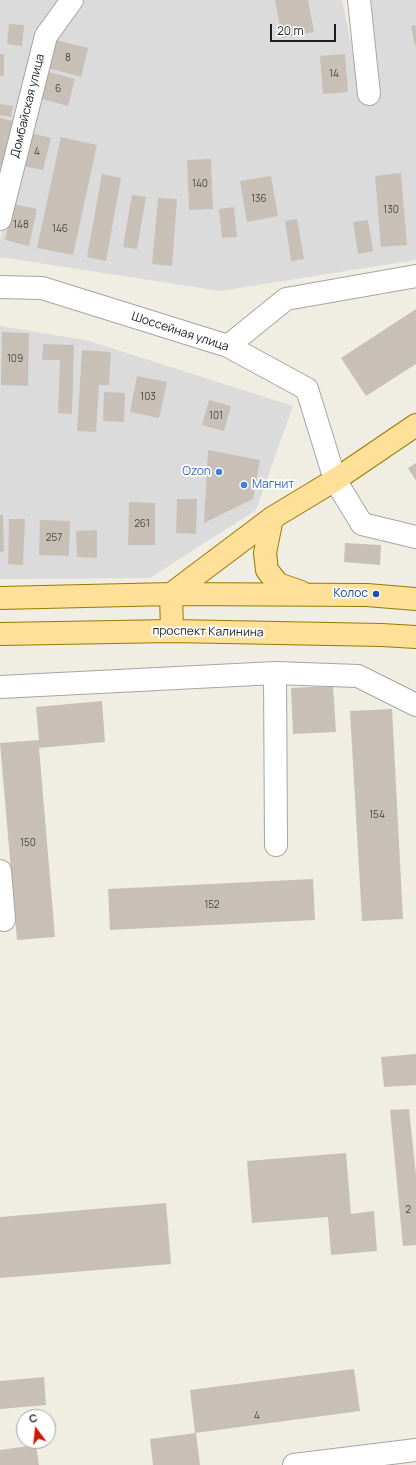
<!DOCTYPE html>
<html>
<head>
<meta charset="utf-8">
<style>
	body { margin:0 }
	#map { position:relative; width:416px; height:1465px; overflow:hidden; background:#f0ede3; font-family:Manrope,sans-serif }
	canvas { display:block }
	.north { position:absolute; left:16px; top:1409px; width:40px; height:40px; box-sizing:border-box; background:#fff; border:1px solid #a5a5a5; border-radius:50%; rotate:345deg; font-size:11px; font-weight:700; line-height:16px; text-align:center; color:#1e1e1e }
	.north::after { content:''; display:block; margin:auto; width:14px; height:18px; background:#cc1a00; clip-path:polygon(50% 0,100% 100%,50% 72%,0 100%) }
	.scale { position:absolute; left:270px; top:24px; width:66px; height:18px; box-sizing:border-box; border:2px solid #1e1e1e; border-top:0; padding-left:5px; font-size:12px; line-height:14px; white-space:nowrap; color:#1e1e1e; -webkit-text-stroke:3px #fff; paint-order:stroke }
</style>
</head>
<body>
<div id="map">
<canvas width="416" height="1465"></canvas>
<div class="north">С</div>
<div class="scale">20 m</div>
</div>
<script>
const c = document.querySelector('canvas').getContext('2d');
c.lineJoin = 'round';
function fill(path, color) { c.fillStyle = color; c.fill(path, 'evenodd'); }
const poly = rows => new Path2D(rows.map(r => 'M' + r).join(''));
function stroke(path, color, width, dash) { c.strokeStyle = color; c.lineWidth = width; c.lineCap = dash ? 'butt' : 'round'; c.setLineDash(dash || []); c.stroke(path); }
function write(font, color, halo, rows, align = 'center') {
  c.font = font + ' Manrope,sans-serif'; c.lineWidth = 3.5; c.setLineDash([]); c.textBaseline = 'middle'; c.strokeStyle = halo; c.fillStyle = color; for (const [text, x, y, turn = 0] of rows) {
    c.save(); c.translate(x, y); c.rotate((+turn || 0) * Math.PI / 180); c.textAlign = isNaN(turn) ? turn : align; if (halo) c.strokeText(text, 0, 0); c.fillText(text, 0, 0); c.restore();
  }
}
fill(poly([
	[0,0,60,0,38,27,0,176],
	[82,0,342,0,364,105,379,102,371,0,416,0,416,260,220,291,0,257,0,240,51,38],
	[0,326,86,340,293,406,256,510,150,578,0,579]
]), '#dcdbdb');
fill(poly([
	[275,0,308,0,314,32,282,38],
	[9,24,24,25,22,46,7,44],
	[416,25,416,45,415,45,411,26],
	[56,40,88,48,81,77,48,68],
	[0,54,4,54,4,76,0,76],
	[345,54,348,92,323,94,320,56],
	[49,72,75,79,68,106,42,99],
	[0,104,13,106,11,117,0,115],
	[0,118,13,121,2,166,0,166],
	[31,133,51,138,43,170,23,166],
	[61,137,97,145,73,255,37,248],
	[211,159,213,209,189,210,187,160],
	[401,173,407,245,381,247,375,176],
	[102,174,121,178,106,261,87,257],
	[271,176,278,216,247,222,240,181],
	[132,195,146,197,137,249,123,247],
	[158,198,177,199,172,266,152,264],
	[13,204,37,209,29,246,5,240],
	[234,207,237,237,222,238,219,209],
	[297,219,304,259,291,261,285,221],
	[368,220,373,251,358,254,353,222],
	[416,309,416,364,366,396,341,358],
	[2,332,29,333,28,386,1,385],
	[43,344,74,345,72,414,58,413,60,360,42,360],
	[82,350,111,352,109,385,99,385,96,432,77,431],
	[137,376,167,382,159,418,130,412],
	[104,392,125,393,124,422,103,421],
	[209,400,231,406,224,431,202,425],
	[208,450,260,460,253,499,204,523],
	[416,463,416,481,408,468],
	[177,499,197,499,196,534,176,533],
	[129,502,155,503,155,545,128,545],
	[0,515,3,515,4,551,0,552],
	[9,519,25,519,23,565,8,564],
	[40,520,70,521,69,556,39,555],
	[97,530,97,558,77,557,76,531],
	[345,543,381,545,380,565,344,562],
	[333,686,336,732,293,734,291,688],
	[102,701,105,742,39,748,55,937,17,940,0,743,39,740,36,707],
	[392,709,403,919,362,921,350,711],
	[313,879,315,920,110,930,108,889],
	[416,1054,416,1085,384,1087,381,1057],
	[409,1109,416,1175,416,1245,403,1246,390,1110],
	[346,1153,351,1214,374,1211,377,1251,331,1255,328,1217,252,1223,247,1161],
	[166,1203,171,1264,0,1278,0,1217],
	[354,1369,360,1411,195,1433,190,1390],
	[44,1377,46,1405,0,1409,0,1381],
	[196,1433,200,1465,153,1465,150,1439],
	[36,1445,39,1465,0,1465,0,1450]
]), '#c8c0b6');
const minor = poly([
	[359,0,369,94],
	[0,219,46,36,72,0],
	[0,287,42,288,228,346,307,389,335,480,362,524,416,537],
	[228,346,286,299,416,276],
	[275,673,276,845],
	[0,687,275,673,358,676,416,705],
	[0,871,4,920],
	[294,1465,416,1450]
]);
const major = poly([
	[272,518,265,553,267,570,278,584,301,592],
	[0,598,171,594,367,595,416,599],
	[172,631,171,594,272,518,335,480,416,425],
	[0,634,172,631,382,635,416,637]
]);
stroke(minor, '#a5a5a5', 24);
stroke(major, '#987900', 24);
stroke(minor, '#fff', 22);
stroke(major, '#ffe099', 22);
for (const [x, y, r, color] of [
	[219,472,4,"#3f7fe0"],
	[244,485,4,"#3f7fe0"],
	[376,594,4,"#1a4fb4"]
]) { const dot = new Path2D(); dot.arc(x, y, r, 0, 2 * Math.PI); c.fillStyle = color; c.fill(dot); stroke(dot, '#fff', 1.5); }
write('10px', '#484644', null, [
	["8",68,58],
	["14",334,74],
	["6",58,89],
	["4",37,152],
	["140",200,184],
	["136",259,199],
	["130",391,210],
	["148",21,225],
	["146",60,229],
	["109",15,359],
	["103",148,397],
	["101",216,416],
	["261",142,524],
	["257",54,538],
	["154",377,815],
	["150",28,843],
	["152",212,905],
	["2",408,1210],
	["4",257,1416]
]);
write('12px', '#1e1e1e', '#fff', [
	["Домбайская улица",28,106,-76],
	["Шоссейная улица",180,332,18],
	["проспект Калинина",208,632,1]
]);
write('12px', '#366cbe', '#fff', [
	["Ozon",211,472],
	["Магнит",252,485,"left"]
], 'right');
write('12px', '#164399', '#fff', [
	["Колос",368,594]
], 'right');
</script>
</body>
</html>
